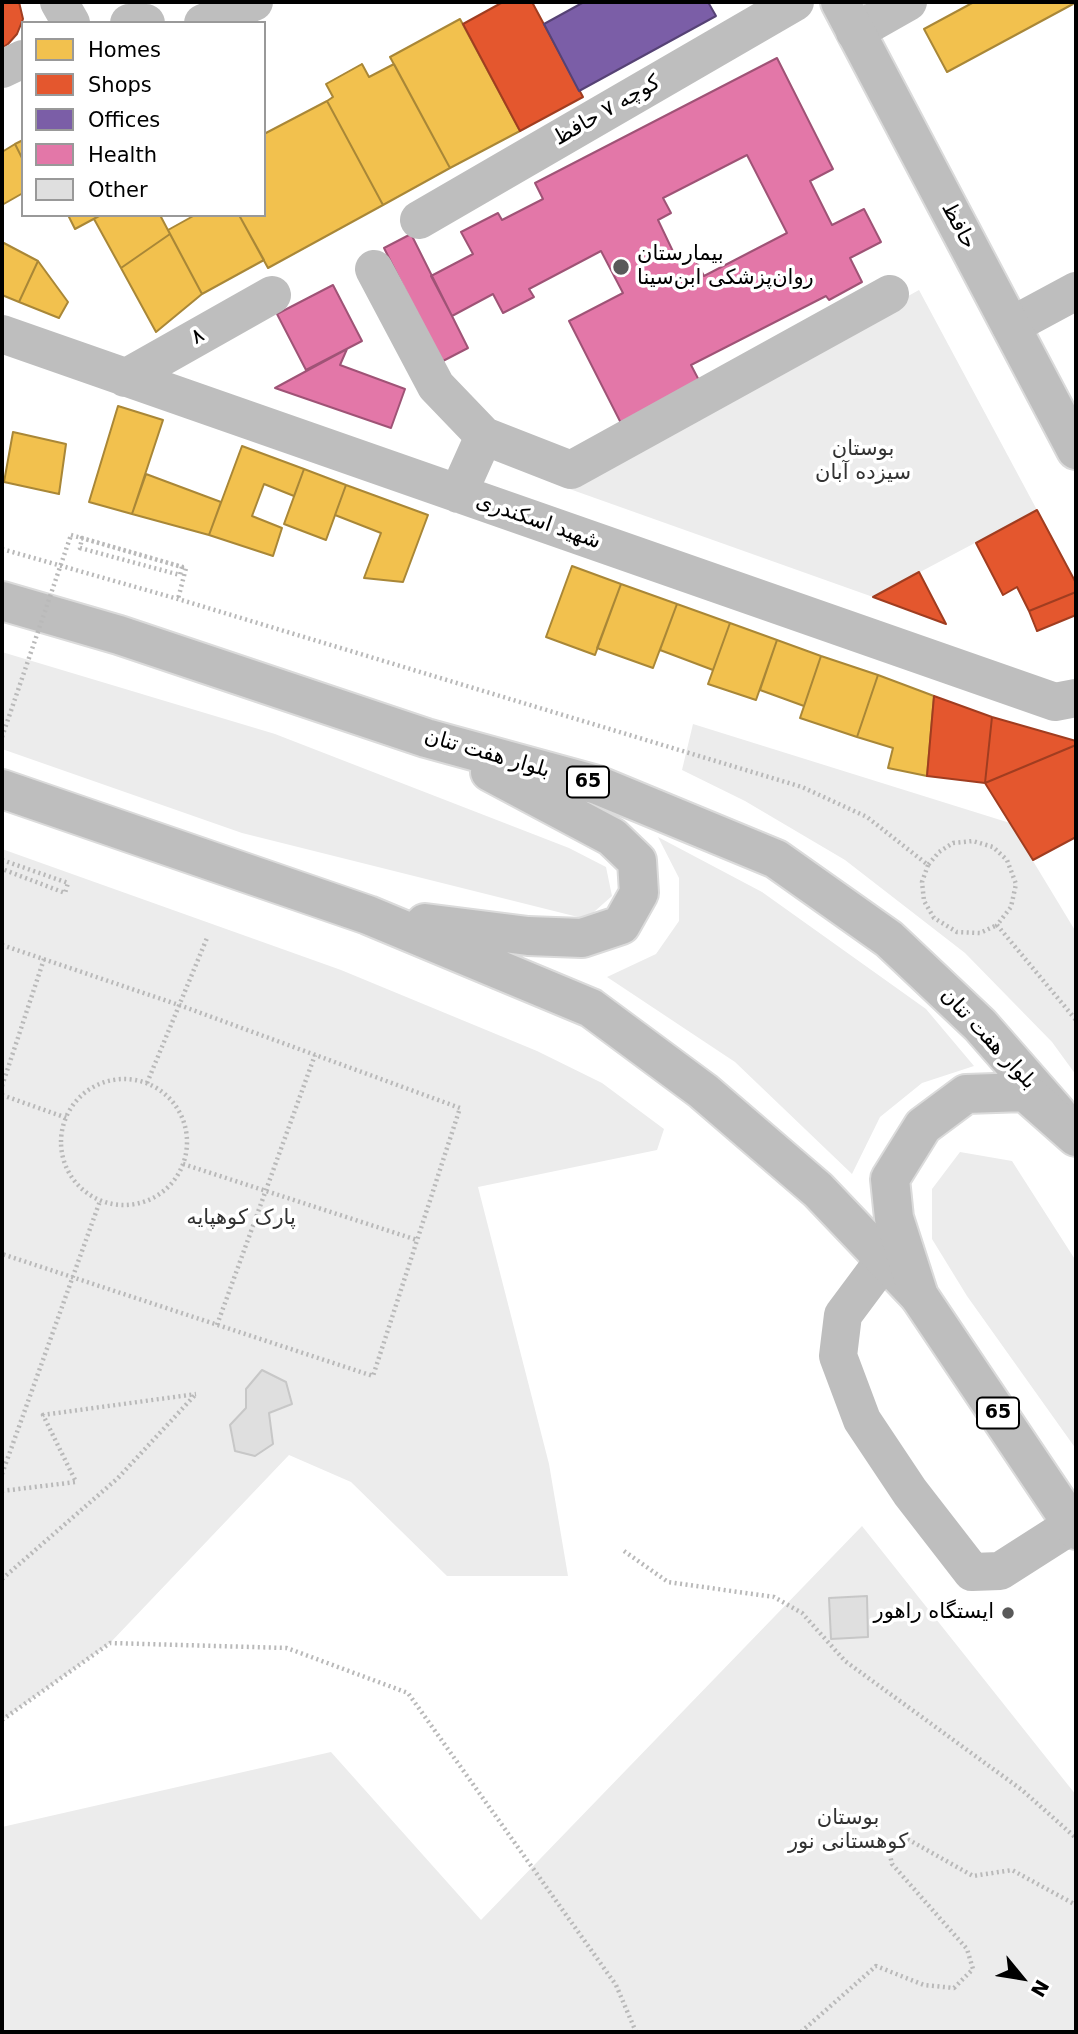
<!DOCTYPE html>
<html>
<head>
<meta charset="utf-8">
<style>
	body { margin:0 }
	#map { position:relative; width:1078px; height:2034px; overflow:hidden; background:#fff; font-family:"DejaVu Sans",sans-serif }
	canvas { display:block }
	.frame { position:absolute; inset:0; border:4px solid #000; pointer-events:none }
	.legend { position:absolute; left:21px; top:21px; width:245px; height:196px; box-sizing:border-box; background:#fff; border:2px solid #999; margin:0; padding:9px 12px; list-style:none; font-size:21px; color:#000 }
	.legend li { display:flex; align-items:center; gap:14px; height:35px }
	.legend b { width:35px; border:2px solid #999 }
	.north { position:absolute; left:987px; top:1943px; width:70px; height:70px; -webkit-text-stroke:5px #fff; paint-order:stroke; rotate:120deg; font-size:19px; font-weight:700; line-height:28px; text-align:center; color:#000 }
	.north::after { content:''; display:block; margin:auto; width:24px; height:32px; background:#000; clip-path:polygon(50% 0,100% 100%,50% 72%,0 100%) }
</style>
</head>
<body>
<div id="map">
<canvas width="1078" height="2034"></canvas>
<div class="frame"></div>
<ul class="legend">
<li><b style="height:19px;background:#f2c14e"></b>Homes</li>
<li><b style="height:19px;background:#e4572e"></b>Shops</li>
<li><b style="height:19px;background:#7b5ea7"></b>Offices</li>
<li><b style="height:19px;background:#e377a8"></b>Health</li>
<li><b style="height:19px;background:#dfdfdf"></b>Other</li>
</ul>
<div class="north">N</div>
</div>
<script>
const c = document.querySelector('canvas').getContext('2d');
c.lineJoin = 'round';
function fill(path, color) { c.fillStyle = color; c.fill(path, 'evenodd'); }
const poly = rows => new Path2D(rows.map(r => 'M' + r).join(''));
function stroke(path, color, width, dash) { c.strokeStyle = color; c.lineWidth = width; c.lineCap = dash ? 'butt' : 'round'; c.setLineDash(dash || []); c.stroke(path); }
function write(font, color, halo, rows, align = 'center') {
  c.font = font + ' "DejaVu Sans",Cairo,sans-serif'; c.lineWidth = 7; c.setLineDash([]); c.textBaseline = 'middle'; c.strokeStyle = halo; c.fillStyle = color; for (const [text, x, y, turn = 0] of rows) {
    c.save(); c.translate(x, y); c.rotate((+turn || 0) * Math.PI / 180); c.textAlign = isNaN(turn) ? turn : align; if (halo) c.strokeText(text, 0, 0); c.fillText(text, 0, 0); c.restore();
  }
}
fill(poly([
	[919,290,1037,510,873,597,564,487],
	[2,652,275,734,569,848,606,867,612,896,586,919,242,833,2,749],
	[693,724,1010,823,1076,932,1076,1075,1052,1042,965,953,845,860,745,801,682,770],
	[658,837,762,892,926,1009,974,1066,922,1083,880,1117,852,1174,735,1062,607,977,656,954,679,921,679,878],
	[2,849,341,970,537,1051,602,1083,664,1129,657,1150,478,1187,549,1464,568,1576,447,1576,351,1482,289,1455,110,1643,2,1720],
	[960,1152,1012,1161,1076,1261,1076,1449,967,1296,932,1239,932,1189],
	[862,1526,1076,1795,1076,2032,2,2032,2,1827,331,1752,481,1920]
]), '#ececec');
const homes = poly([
	[974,2,1072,2,1073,4,947,72,924,29,974,2],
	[460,19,520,131,450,168,390,57,460,19],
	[362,64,369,77,394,64,450,168,383,205,327,101,333,97,326,84,362,64],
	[327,101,383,205,268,268,239,215,264,215,264,134,327,101],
	[23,140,23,160,15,144,23,140],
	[15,144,23,160,23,193,2,205,2,152,15,144],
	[68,215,101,215,75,229,68,215],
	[101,215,160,215,170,234,121,268,94,219,101,215],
	[195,215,239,215,264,260,202,294,168,230,195,215],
	[170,234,202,294,156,332,121,268,170,234],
	[2,242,38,261,19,302,2,295,2,242],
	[38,261,68,302,59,318,19,302,38,261],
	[118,406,163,420,132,514,89,502,118,406],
	[13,432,66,444,59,494,4,482,13,432],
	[242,446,304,469,294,496,264,484,252,516,282,528,273,556,209,535,242,446],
	[304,469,346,485,326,540,284,524,304,469],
	[146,474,221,502,209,535,132,514,146,474],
	[346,485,428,515,403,582,364,578,381,533,335,515,346,485],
	[572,566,621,584,595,655,546,637,572,566],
	[621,584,677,604,653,668,597,648,621,584],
	[677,604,730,623,713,670,660,650,677,604],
	[730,623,777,640,756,700,708,684,730,623],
	[777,640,821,656,804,706,760,690,777,640],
	[821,656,878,675,857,737,800,718,821,656],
	[878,675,934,696,927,776,888,768,893,748,857,737,878,675]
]);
fill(homes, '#f2c14e');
stroke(homes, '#a98737', 2);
const shops = poly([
	[2,2,19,2,23,19,17,34,8,44,2,48,2,2],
	[503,2,532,2,583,97,520,131,463,24,503,2],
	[1037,510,1076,583,1076,592,1029,611,1017,587,1003,595,976,543,1037,510],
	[919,572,946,624,873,597,919,572],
	[1076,592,1076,615,1037,631,1029,611,1076,592],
	[934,696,992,717,985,783,927,776,934,696],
	[992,717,1076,741,1076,745,985,783,992,717],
	[1076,745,1076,837,1033,860,985,783,1076,745]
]);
fill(shops, '#e4572e');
stroke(shops, '#a03d20', 2);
const offices = poly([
	[584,2,708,2,716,16,579,91,544,24,584,2]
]);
fill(offices, '#7b5ea7');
stroke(offices, '#564275', 2);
const health = poly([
	[777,58,833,169,810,181,832,225,864,209,881,242,850,258,862,282,829,300,826,296,691,365,704,390,625,431,569,321,623,293,601,251,529,289,534,297,503,313,493,294,452,316,431,276,473,254,461,232,498,213,502,220,543,199,535,183,777,58],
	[747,155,787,233,704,276,694,257,679,264,658,220,671,213,663,198,747,155],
	[411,234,468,348,441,362,384,248,411,234],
	[333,285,362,341,306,370,277,314,333,285],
	[347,349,340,365,405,389,391,428,275,388,347,349]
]);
fill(health, '#e377a8');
stroke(health, '#9f5376', 2);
const building = poly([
	[262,1370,286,1382,292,1404,269,1413,273,1444,255,1456,235,1451,230,1425,246,1408,246,1389,262,1370],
	[867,1596,868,1637,831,1639,829,1598,867,1596]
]);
fill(building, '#dfdfdf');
stroke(building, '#c7c7c7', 2);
const major = poly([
	[840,2,1076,450],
	[2,601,119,635,426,738,597,785,776,859,889,939,980,1025,1057,1113],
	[2,789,368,915,591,1008,703,1091,818,1190,919,1296],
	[425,923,528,936,582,938,621,925,639,893,637,861,612,837,490,772]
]);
const highway = poly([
	[1076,1137,1025,1092,966,1094,923,1126,890,1179,894,1218,919,1296,1076,1530]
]);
stroke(major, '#dbdbdb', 42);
stroke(highway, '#dbdbdb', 42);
stroke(poly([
	[71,535,182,567,180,575,80,548,82,538,186,568,178,599],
	[2,549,178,599,802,787,867,817,928,865,939,852,953,843,973,841,993,847,1007,860,1016,884,1011,907,997,925,1076,1020],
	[2,860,68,883,65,893,2,869],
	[928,865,922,882,924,901,934,918,957,932,980,933,997,925],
	[2,945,179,1005,460,1108,373,1376,2,1254],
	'61 1142a63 63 0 1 1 126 0a63 63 0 1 1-126 0Z',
	[147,1083,207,938],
	[2,1086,44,959],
	[2,1095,67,1118],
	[183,1164,417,1240],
	[217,1325,315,1055],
	[2,1474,100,1201],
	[2,1491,76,1482,43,1415,196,1394],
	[624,1551,668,1582,774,1597,802,1613,845,1661,1022,1790,1076,1838],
	[2,1579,118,1478,195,1395],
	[2,1720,110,1643,287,1648,408,1693,616,1985,636,2032],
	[801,2032,876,1966,924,1985,954,1988,973,1969,967,1949,892,1864,888,1846,902,1836,973,1876,1012,1870,1076,1905]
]), '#b9b9b9', 4.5, [2, 3.5]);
stroke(poly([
	[59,2,71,23],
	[129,23,146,23],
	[203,23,254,2],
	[855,32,908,2],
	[2,69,23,59],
	[419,220,795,2],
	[374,269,436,386,484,436,571,470,890,294],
	[1011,326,1076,291],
	[2,334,1055,702,1076,698],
	[125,378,272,295],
	[458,494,484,436],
	[884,1260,843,1315,838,1356,862,1420,910,1492,972,1572,1000,1571,1072,1525]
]), '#bebebe', 38);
stroke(major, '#bebebe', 38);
stroke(highway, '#bebebe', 38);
stroke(poly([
	[2,737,71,535]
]), '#b9b9b9', 4.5, [2, 3.5]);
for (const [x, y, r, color] of [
	[621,267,9,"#595959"],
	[1008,1613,7,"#595959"]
]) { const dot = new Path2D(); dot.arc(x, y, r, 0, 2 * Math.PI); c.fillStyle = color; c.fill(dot); stroke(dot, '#fff', 2.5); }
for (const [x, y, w] of [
	[588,782,42],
	[998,1413,42]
]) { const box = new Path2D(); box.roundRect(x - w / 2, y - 15.5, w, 31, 5); c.fillStyle = '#fff'; c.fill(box); stroke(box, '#000', 2); }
write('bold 19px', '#000', null, [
	["65",588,782],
	["65",998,1413]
]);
write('21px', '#000', '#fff', [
	["کوچه ۷ حافظ",607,111,-30],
	["حافظ",958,226,62],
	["۸",198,337,-29],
	["شهید اسکندری",538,522,19],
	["بلوار هفت تنان",487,754,16],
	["بلوار هفت تنان",988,1039,47]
]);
write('21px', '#000', '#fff', [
	["بیمارستان",637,255],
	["روان‌پزشکی ابن‌سینا",637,279],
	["ایستگاه راهور",994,1613,"right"]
], 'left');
write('21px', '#333', '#fff', [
	["بوستان",863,450],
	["سیزده آبان",863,474],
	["پارک کوهپایه",241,1219],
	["بوستان",848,1819],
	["کوهستانی نور",848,1843]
]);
</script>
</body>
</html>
